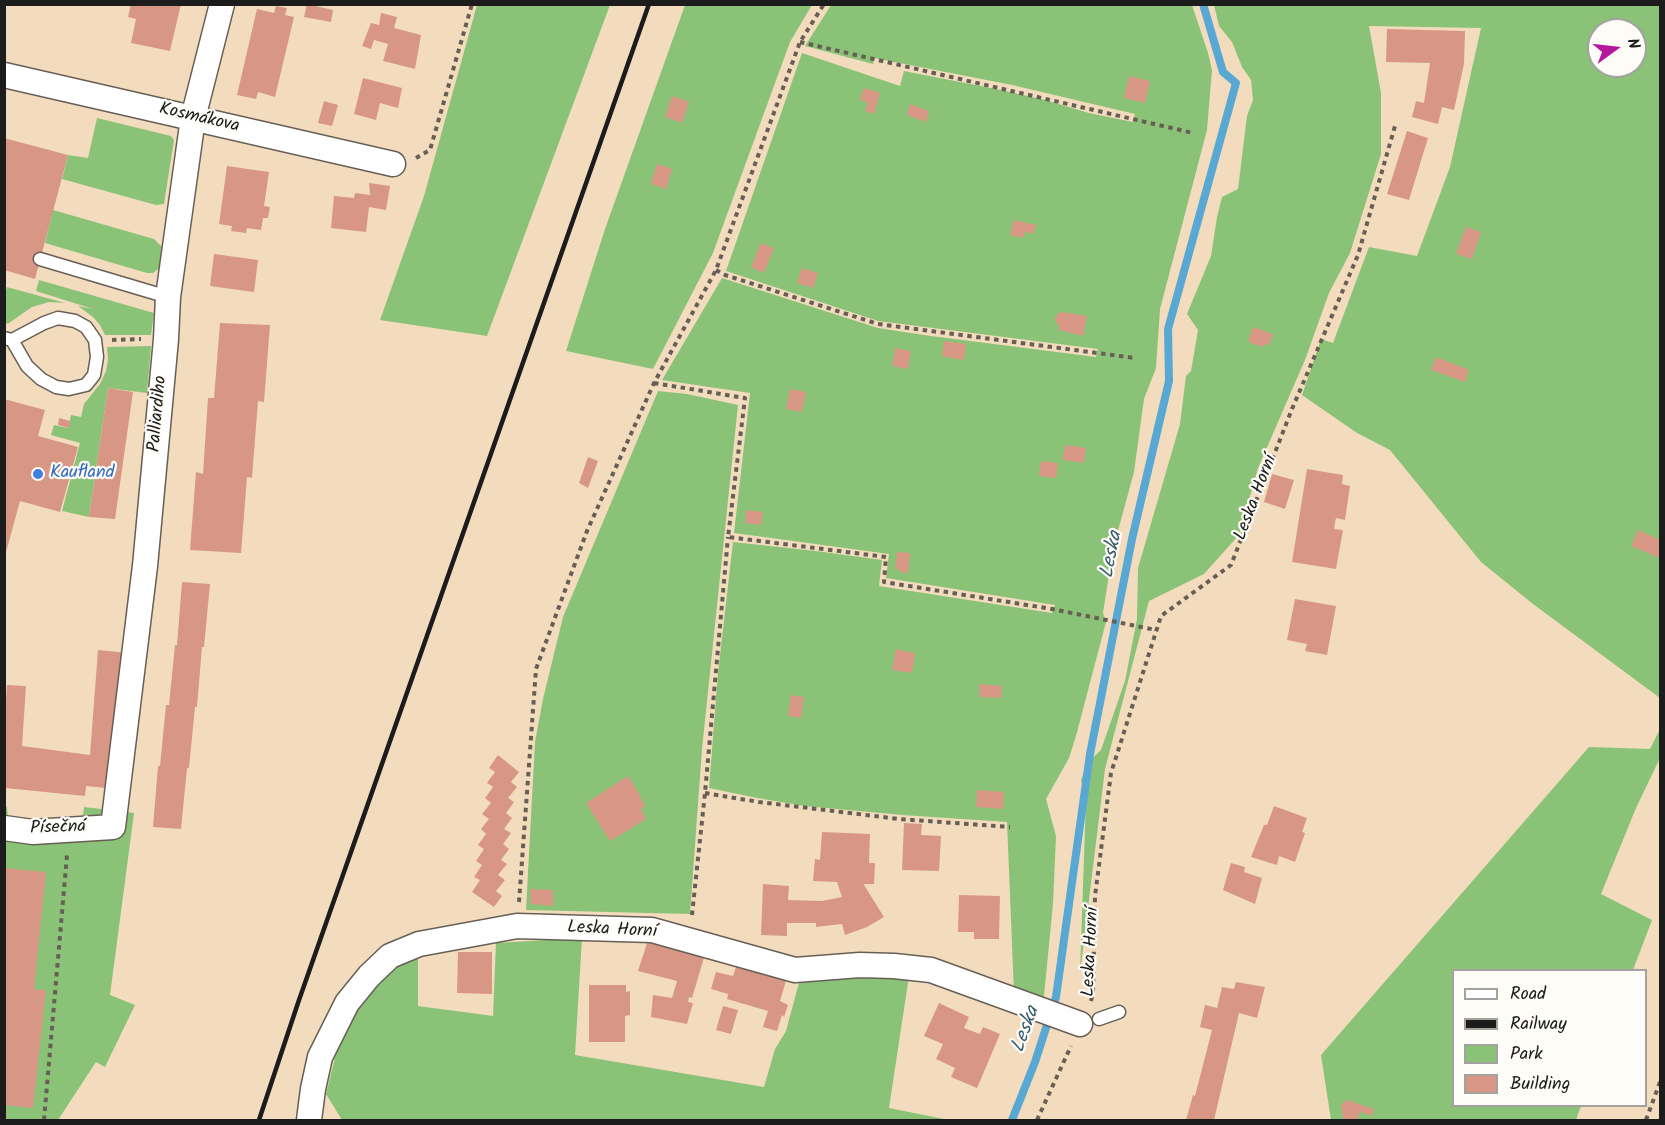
<!DOCTYPE html>
<html>
<head>
<meta charset="utf-8">
<style>
	body { margin:0 }
	#map { position:relative; width:1665px; height:1125px; overflow:hidden; background:#f3dcbe; font-family:Kalam,sans-serif }
	canvas { display:block }
	.frame { position:absolute; inset:0; border:6px solid #1c1c1c; pointer-events:none }
	.legend { position:absolute; left:1452px; top:969px; width:195px; height:138px; box-sizing:border-box; background:#fdfcf7; border:2px solid #a3a29f; margin:0; padding:8px 10px; list-style:none; font-size:18px; color:#1c1c1c }
	.legend li { display:flex; align-items:center; gap:12px; height:30px }
	.legend b { width:30px; border:2px solid #a3a29f }
	.north { position:absolute; left:1587px; top:18px; width:60px; height:60px; box-sizing:border-box; background:#fdfcf7; border:2px solid #a3a29f; border-radius:50%; rotate:75deg; font-size:16px; font-weight:700; line-height:24px; text-align:center; color:#1c1c1c }
	.north::after { content:''; display:block; margin:auto; width:21px; height:27px; background:#b5179e; clip-path:polygon(50% 0,100% 100%,50% 72%,0 100%) }
</style>
</head>
<body>
<div id="map">
<canvas width="1665" height="1125"></canvas>
<div class="frame"></div>
<ul class="legend">
<li><b style="height:8px;background:#fff"></b>Road</li>
<li><b style="height:8px;background:#1c1c1c"></b>Railway</li>
<li><b style="height:16px;background:#8ac377"></b>Park</li>
<li><b style="height:16px;background:#d89784"></b>Building</li>
</ul>
<div class="north">N</div>
</div>
<script>
const c = document.querySelector('canvas').getContext('2d');
c.lineJoin = 'round';
function fill(path, color) { c.fillStyle = color; c.fill(path, 'evenodd'); }
const poly = rows => new Path2D(rows.map(r => 'M' + r).join(''));
function stroke(path, color, width, dash) { c.strokeStyle = color; c.lineWidth = width; c.lineCap = dash ? 'butt' : 'round'; c.setLineDash(dash || []); c.stroke(path); }
function write(font, color, halo, rows, align = 'center') {
  c.font = font + ' Kalam,sans-serif'; c.lineWidth = 4.5; c.setLineDash([]); c.textBaseline = 'middle'; c.strokeStyle = halo; c.fillStyle = color; for (const [text, x, y, turn = 0] of rows) {
    c.save(); c.translate(x, y); c.rotate((+turn || 0) * Math.PI / 180); c.textAlign = isNaN(turn) ? turn : align; if (halo) c.strokeText(text, 0, 0); c.fillText(text, 0, 0); c.restore();
  }
}
fill(poly([
	[477,5,610,5,487,336,380,320,424,196],
	[685,5,812,5,790,42,713,253,653,369,566,351,605,229],
	[831,5,1192,5,1208,53,1212,70,1207,130,1160,309,1156,368,1144,399,1134,472,1113,549,1103,613,1106,622,1076,736,1069,758,1046,799,1056,836,1053,904,1043,1006,1014,993,1007,822,902,815,805,806,757,798,709,788,718,673,733,542,816,551,882,560,879,586,1052,613,1055,605,886,578,889,554,734,533,750,393,662,380,722,278,878,328,931,336,1096,357,1098,349,878,321,726,271,802,53,900,86,904,71,1001,90,1045,100,1089,113,1133,122,1135,114,1012,85,874,58,873,64,805,46],
	[1214,5,1660,5,1660,698,1533,604,1481,562,1390,450,1357,433,1302,395,1321,339,1333,343,1369,247,1417,256,1450,167,1481,28,1369,26,1381,93,1381,154,1350,253,1329,293,1305,360,1258,468,1239,535,1204,574,1149,601,1105,769,1080,973,1086,800,1081,780,1088,762,1101,750,1125,681,1137,619,1138,568,1180,424,1186,376,1191,371,1198,330,1187,314,1211,256,1217,217,1222,197,1238,189,1247,116,1253,100,1251,80,1242,67,1232,42,1219,26],
	[1599,30,1635,30,1635,66,1599,66],
	[97,118,171,136,174,140,164,204,156,205,62,179,68,155,88,158],
	[53,210,154,239,162,247,163,253,161,267,153,273,147,273,45,243],
	[39,280,154,313,151,335,105,335,100,325,93,317,78,306,93,309,36,291],
	[7,287,65,303,49,302,32,307,9,323,5,324,5,295],
	[151,346,147,393,108,388,89,517,62,511,80,443,51,435,54,425,68,428,71,415,81,417,84,404,100,384,106,371,108,360,107,347],
	[658,391,687,394,738,405,702,749,690,914,526,910,535,742,543,699,563,617],
	[1660,729,1660,758,1636,808,1601,894,1652,920,1633,970,1454,970,1454,1106,1581,1106,1576,1120,1331,1120,1321,1055,1589,747,1650,749],
	[5,806,7,807,8,817,82,825,84,807,134,813,110,995,135,1005,105,1067,96,1062,58,1120,5,1120],
	[582,938,575,1055,764,1087,775,1049,786,1031,801,975,909,976,889,1108,949,1120,342,1120,326,1094,349,1001,418,947,418,1006,493,1016,496,943]
]), '#8ac377');
stroke(poly([
	[1012,1120,1035,1062,1056,997,1090,754,1132,539,1169,381,1168,329,1236,83,1223,72,1203,4]
]), '#59a8d3', 8);
fill(poly([
	[131,4,181,4,170,51,131,43,136,19,128,17],
	[307,4,333,10,331,22,304,17],
	[276,6,287,8,285,15,294,17,275,97,258,92,256,99,237,95,257,9,274,13],
	[381,13,397,17,394,28,421,35,415,69,383,61,388,44,374,40,371,49,362,46,371,23,379,25],
	[1387,29,1465,31,1464,64,1454,110,1442,107,1438,124,1412,117,1416,101,1424,103,1430,63,1386,62],
	[1129,76,1150,81,1145,103,1124,98],
	[363,78,402,88,398,108,380,103,376,120,354,114],
	[864,88,880,93,874,114,865,111,868,103,860,100],
	[672,96,689,102,682,123,665,117],
	[324,101,338,105,332,126,318,123],
	[910,104,929,111,926,122,907,115],
	[1407,131,1428,138,1409,200,1387,194],
	[4,138,68,155,35,279,4,270],
	[657,164,672,169,666,189,651,184],
	[227,166,269,172,264,206,270,207,268,218,263,218,261,230,247,228,246,233,231,231,232,226,219,224],
	[369,183,390,186,386,210,369,207,366,232,331,228,334,196,354,198,355,193,370,195],
	[1014,220,1036,225,1033,234,1025,232,1023,238,1010,235],
	[1466,227,1481,232,1472,259,1456,254],
	[761,243,774,248,764,273,751,267],
	[214,254,258,260,254,292,210,286],
	[802,268,818,273,813,288,797,283],
	[1062,312,1087,316,1083,336,1059,330,1059,325,1056,323,1055,318,1059,313],
	[220,323,270,325,264,402,258,401,252,478,247,477,241,553,190,550,196,472,203,474,208,398,214,398],
	[1253,327,1273,334,1269,345,1264,344,1263,347,1248,342],
	[944,341,966,344,964,360,942,356],
	[895,348,911,351,908,369,892,366],
	[1436,357,1469,370,1465,382,1431,370],
	[108,388,133,392,115,519,89,517],
	[790,389,806,392,802,412,786,409],
	[4,399,45,410,38,436,78,447,60,512,20,501,5,556],
	[59,418,70,421,69,428,58,425],
	[1065,445,1086,448,1084,463,1063,460],
	[588,457,598,461,588,488,579,483],
	[1041,461,1058,463,1056,478,1039,476],
	[1307,469,1343,475,1342,484,1350,486,1345,520,1336,518,1335,523,1334,529,1343,530,1336,569,1292,562],
	[1272,474,1294,480,1285,509,1264,502],
	[746,510,763,512,761,525,745,523],
	[1638,530,1660,540,1660,558,1631,546],
	[897,552,910,553,908,573,899,572,900,569,895,569],
	[182,582,210,584,204,647,202,647,197,707,195,707,189,768,187,768,181,829,153,827,158,766,160,766,166,705,169,705,175,645,177,645],
	[1295,599,1336,606,1327,655,1305,651,1307,644,1287,640],
	[896,649,915,653,912,673,892,670],
	[98,650,128,653,116,789,86,786,85,796,5,788,5,714,7,685,26,686,22,746,90,755],
	[979,684,1002,686,1001,698,980,697],
	[791,695,804,697,801,718,788,716],
	[498,755,519,772,511,782,517,787,508,798,514,802,506,813,512,818,504,829,511,833,503,844,509,849,501,860,507,864,498,875,505,880,496,891,502,896,494,907,472,892,480,880,474,877,482,865,476,861,484,849,478,845,486,834,481,829,489,819,482,814,491,803,485,798,493,787,487,783,495,772,489,768],
	[628,776,640,795,639,796,645,806,641,809,646,819,610,841,586,803],
	[977,790,1004,792,1003,809,976,807],
	[1274,806,1307,818,1302,832,1305,833,1295,862,1279,856,1277,865,1251,857,1264,825,1267,825],
	[904,823,922,824,921,835,941,836,939,871,902,870],
	[822,832,870,834,869,863,875,863,874,884,864,884,864,885,884,917,867,927,845,935,842,924,816,927,816,923,787,923,787,936,761,935,763,884,789,886,788,900,822,901,842,897,837,882,813,881,815,859,820,860],
	[1231,863,1245,867,1244,872,1262,878,1255,904,1223,890],
	[4,868,46,872,34,989,46,990,33,1108,4,1105],
	[530,889,553,890,553,906,531,904],
	[959,895,1000,896,999,939,974,939,974,932,958,932],
	[649,937,706,951,692,998,689,997,688,1002,693,1003,687,1024,651,1017,653,995,672,998,677,981,638,971],
	[458,952,492,952,492,994,457,993],
	[738,961,788,974,780,1001,788,1005,784,1017,782,1015,777,1031,763,1027,768,1011,727,999,728,994,711,989,716,972,733,976],
	[1236,982,1265,987,1257,1018,1239,1013,1214,1120,1186,1120,1193,1095,1195,1096,1212,1030,1200,1027,1205,1005,1217,1008,1222,987,1234,989],
	[589,985,626,985,626,992,630,991,630,1015,625,1016,625,1042,589,1042],
	[939,1003,969,1017,964,1028,980,1034,983,1027,1000,1034,977,1088,951,1077,955,1068,936,1059,943,1044,924,1036],
	[723,1006,738,1010,731,1034,716,1030],
	[1347,1100,1374,1109,1372,1116,1360,1112,1357,1120,1349,1120,1343,1118,1341,1105]
]), '#d89784');
const service = poly([
	[40,259,168,297],
	[4,338,12,340,44,323,58,318,75,321,86,327,95,340,97,357,94,375,86,385,69,389,56,387,41,379,27,366,12,340],
	[1099,1019,1119,1012]
]);
const minor = poly([
	[4,75,393,164],
	[4,828,33,832,113,827,145,566,166,339,168,297,193,118,222,4],
	[309,1120,313,1089,320,1057,347,1003,369,976,390,956,419,944,517,926,652,930,795,970,860,965,894,966,931,970,1080,1024]
]);
stroke(service, '#675f55', 15);
stroke(minor, '#675f55', 27);
stroke(poly([
	[800,42,1193,133],
	[416,158,430,150,472,4],
	[716,270,725,275,878,324,1135,358],
	[112,340,141,339],
	[654,383,745,398,728,537,886,557,884,582,1052,609,1156,630],
	[705,793,759,802,899,819,1010,827],
	[519,902,536,669,587,531,654,383,716,270,800,42,824,4],
	[692,915,705,793,728,537],
	[1091,1001,1093,992,1095,896,1111,773,1161,616,1231,565,1292,409,1358,255,1395,126],
	[44,1120,67,855],
	[1037,1120,1071,1046],
	[1646,1120,1660,1082]
]), '#675f55', 4, [4.5, 4.5]);
stroke(service, '#fff', 12);
stroke(minor, '#fff', 24);
stroke(poly([
	[259,1120,299,1000,649,4]
]), '#1c1c1c', 4.5);
for (const [x, y, r, color] of [
	[38,474,6,"#3f7fe0"]
]) { const dot = new Path2D(); dot.arc(x, y, r, 0, 2 * Math.PI); c.fillStyle = color; c.fill(dot); stroke(dot, '#fdfcf7', 2); }
write('18px', '#1c1c1c', '#fdfcf7', [
	["Kosmákova",199,119,13],
	["Palliardiho",159,414,-85],
	["Leska Horní",1257,498,-69],
	["Písečná",58,829,-2],
	["Leska Horní",612,931,3],
	["Leska Horní",1092,952,-87]
]);
write('18px', '#366cbe', '#fdfcf7', [
	["Kaufland",50,474]
], 'left');
write('italic 20px', '#375b6e', '#fdfcf7', [
	["Leska",1113,555,-79],
	["Leska",1027,1030,-70]
]);
</script>
</body>
</html>
